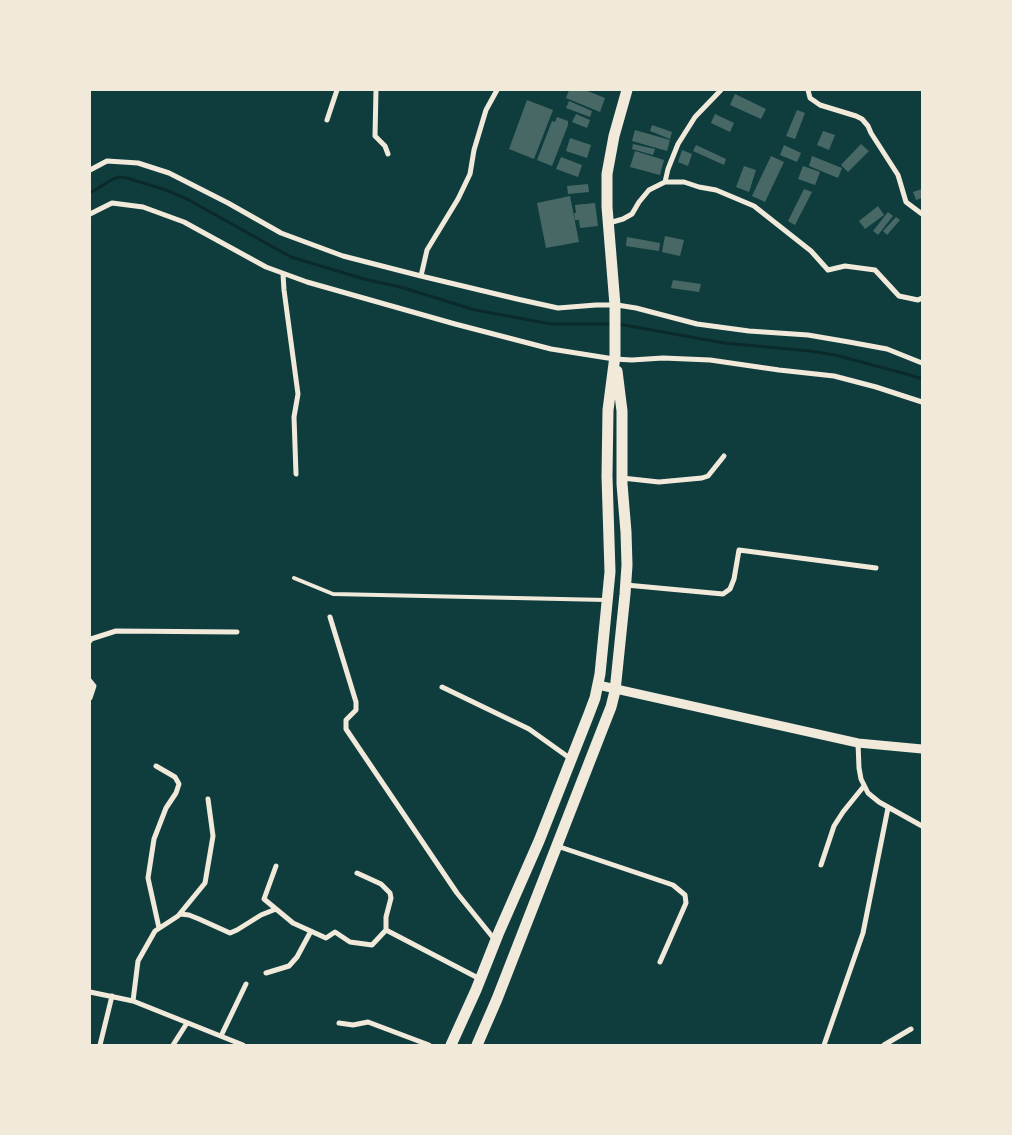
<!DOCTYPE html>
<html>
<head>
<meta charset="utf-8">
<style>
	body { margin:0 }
	#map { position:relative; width:1012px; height:1135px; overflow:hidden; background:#0f3d3e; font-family:"Space Grotesk",sans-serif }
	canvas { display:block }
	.frame { position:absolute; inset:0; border:91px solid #f1e9da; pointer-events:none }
</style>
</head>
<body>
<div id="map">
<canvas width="1012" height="1135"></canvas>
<div class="frame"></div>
</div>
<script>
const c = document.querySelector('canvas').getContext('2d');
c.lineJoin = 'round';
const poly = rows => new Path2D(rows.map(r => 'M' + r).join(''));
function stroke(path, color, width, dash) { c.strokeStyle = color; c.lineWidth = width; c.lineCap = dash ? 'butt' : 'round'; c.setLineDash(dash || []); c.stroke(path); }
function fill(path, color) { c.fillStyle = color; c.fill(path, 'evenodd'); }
stroke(poly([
	[90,193,113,179,119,177,127,178,166,190,187,199,291,257,364,279,404,288,475,310,551,324,612,324],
	[618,324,724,343,810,351,835,355,910,375,922,379]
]), '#0a2a2b', 3);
fill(poly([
	[569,90,585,90,605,98,600,112,566,98],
	[735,94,766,109,761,119,730,105],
	[527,100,553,110,534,159,509,149],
	[569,101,592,111,590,117,566,108],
	[797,110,805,113,795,139,786,136],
	[576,114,590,120,587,128,572,122],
	[715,114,734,123,730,132,711,123],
	[557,117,568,121,568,125,552,166,537,160,552,121,555,122],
	[652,125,672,132,670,139,650,131],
	[635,130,670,140,667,151,632,141],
	[823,131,835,135,829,150,817,145],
	[570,138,591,145,587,158,566,151],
	[633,144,655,149,653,155,632,149],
	[861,144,869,151,848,172,841,165],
	[696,145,726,159,724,165,693,151],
	[784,145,801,153,797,162,780,155],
	[682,150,692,154,688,166,678,162],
	[635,151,664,160,660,175,630,167],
	[771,156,784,162,765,202,752,196],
	[812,156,842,168,838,178,809,166],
	[561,157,582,165,578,177,556,169],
	[744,166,756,170,749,192,736,187],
	[803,166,820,172,815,185,798,179],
	[588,184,589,192,568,194,567,186],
	[804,189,812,192,795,225,788,221],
	[922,189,922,198,916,200,913,192],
	[570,196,579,242,546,248,537,203],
	[595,203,598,226,580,228,579,220,575,220,574,213,576,213,575,205],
	[878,206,884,215,865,229,859,221],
	[888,212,893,216,878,235,873,231],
	[896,217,900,220,887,235,883,231],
	[665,236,684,240,680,256,662,252],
	[627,237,660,243,659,251,626,246],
	[673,280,701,284,699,292,671,288]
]), '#486865');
stroke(poly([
	[294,578,333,594,606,600]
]), '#f1e9da', 4);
stroke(poly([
	[376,90,375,136,385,146,388,154],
	[808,90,810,98,820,105,856,116,862,119,868,126,871,133,898,175,906,202,922,214],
	[327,120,337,90],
	[90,170,107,161,138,163,169,173,228,203,281,233,343,256,421,276,517,299,558,308,596,305,617,305,636,308,697,324,749,331,808,335,849,342,887,349,922,363],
	[665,182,668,169,678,144,695,117,721,90],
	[90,214,112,203,143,207,184,222,266,267,307,282,455,324,551,349,614,359,632,360,663,358,710,360,779,370,834,376,876,387,922,402],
	[609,223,623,219,632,214,639,202,649,190,665,182,684,182,699,187,716,190,754,206,811,251,828,270,845,266,875,270,899,296,918,300,922,298],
	[283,274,284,290,298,394,294,417,296,474],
	[421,276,427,250,458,199,470,174,474,150,486,110,497,90],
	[622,478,659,482,702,478,708,476,724,456],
	[626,585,723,594,730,589,734,579,739,550,876,568],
	[330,617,356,702,356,710,346,720,346,729,457,893,495,940],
	[90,641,91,639,116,631,237,632],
	[90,681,94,686,90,698],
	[442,687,529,729,571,759],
	[858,743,859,768,861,779,868,793,879,802,922,826],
	[156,766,175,777,179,784,176,793,166,808,154,839,148,878,159,928],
	[557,846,673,885,685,895,686,903,660,962],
	[821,865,834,826,843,812,864,786],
	[276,866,264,899,293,923,326,938,335,932,350,942,372,945,386,930],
	[357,873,381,884,390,893,391,898,386,917,386,930,480,979],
	[180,914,189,915,199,919,230,933,237,930,261,915,276,909],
	[266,973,289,966,297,957,311,931],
	[90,992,133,1001,243,1045],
	[133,1001,138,961,155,931,178,916,205,883,213,836,208,799],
	[339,1023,353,1025,368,1022,429,1045],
	[221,1036,246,984],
	[100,1045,112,996],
	[173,1045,187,1023],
	[824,1045,863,933,888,808],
	[884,1045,911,1029]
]), '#f1e9da', 5);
stroke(poly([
	[598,685,858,743,922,749]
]), '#f1e9da', 9);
stroke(poly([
	[451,1045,476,990,499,932,539,841,589,714,595,698,600,674,610,572,607,476,608,410,615,356,615,305,607,207,607,174,614,136,627,90],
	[477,1045,497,999,600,735,611,707,615,691,625,594,627,565,626,532,622,484,622,411,617,371]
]), '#f1e9da', 11);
</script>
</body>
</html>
